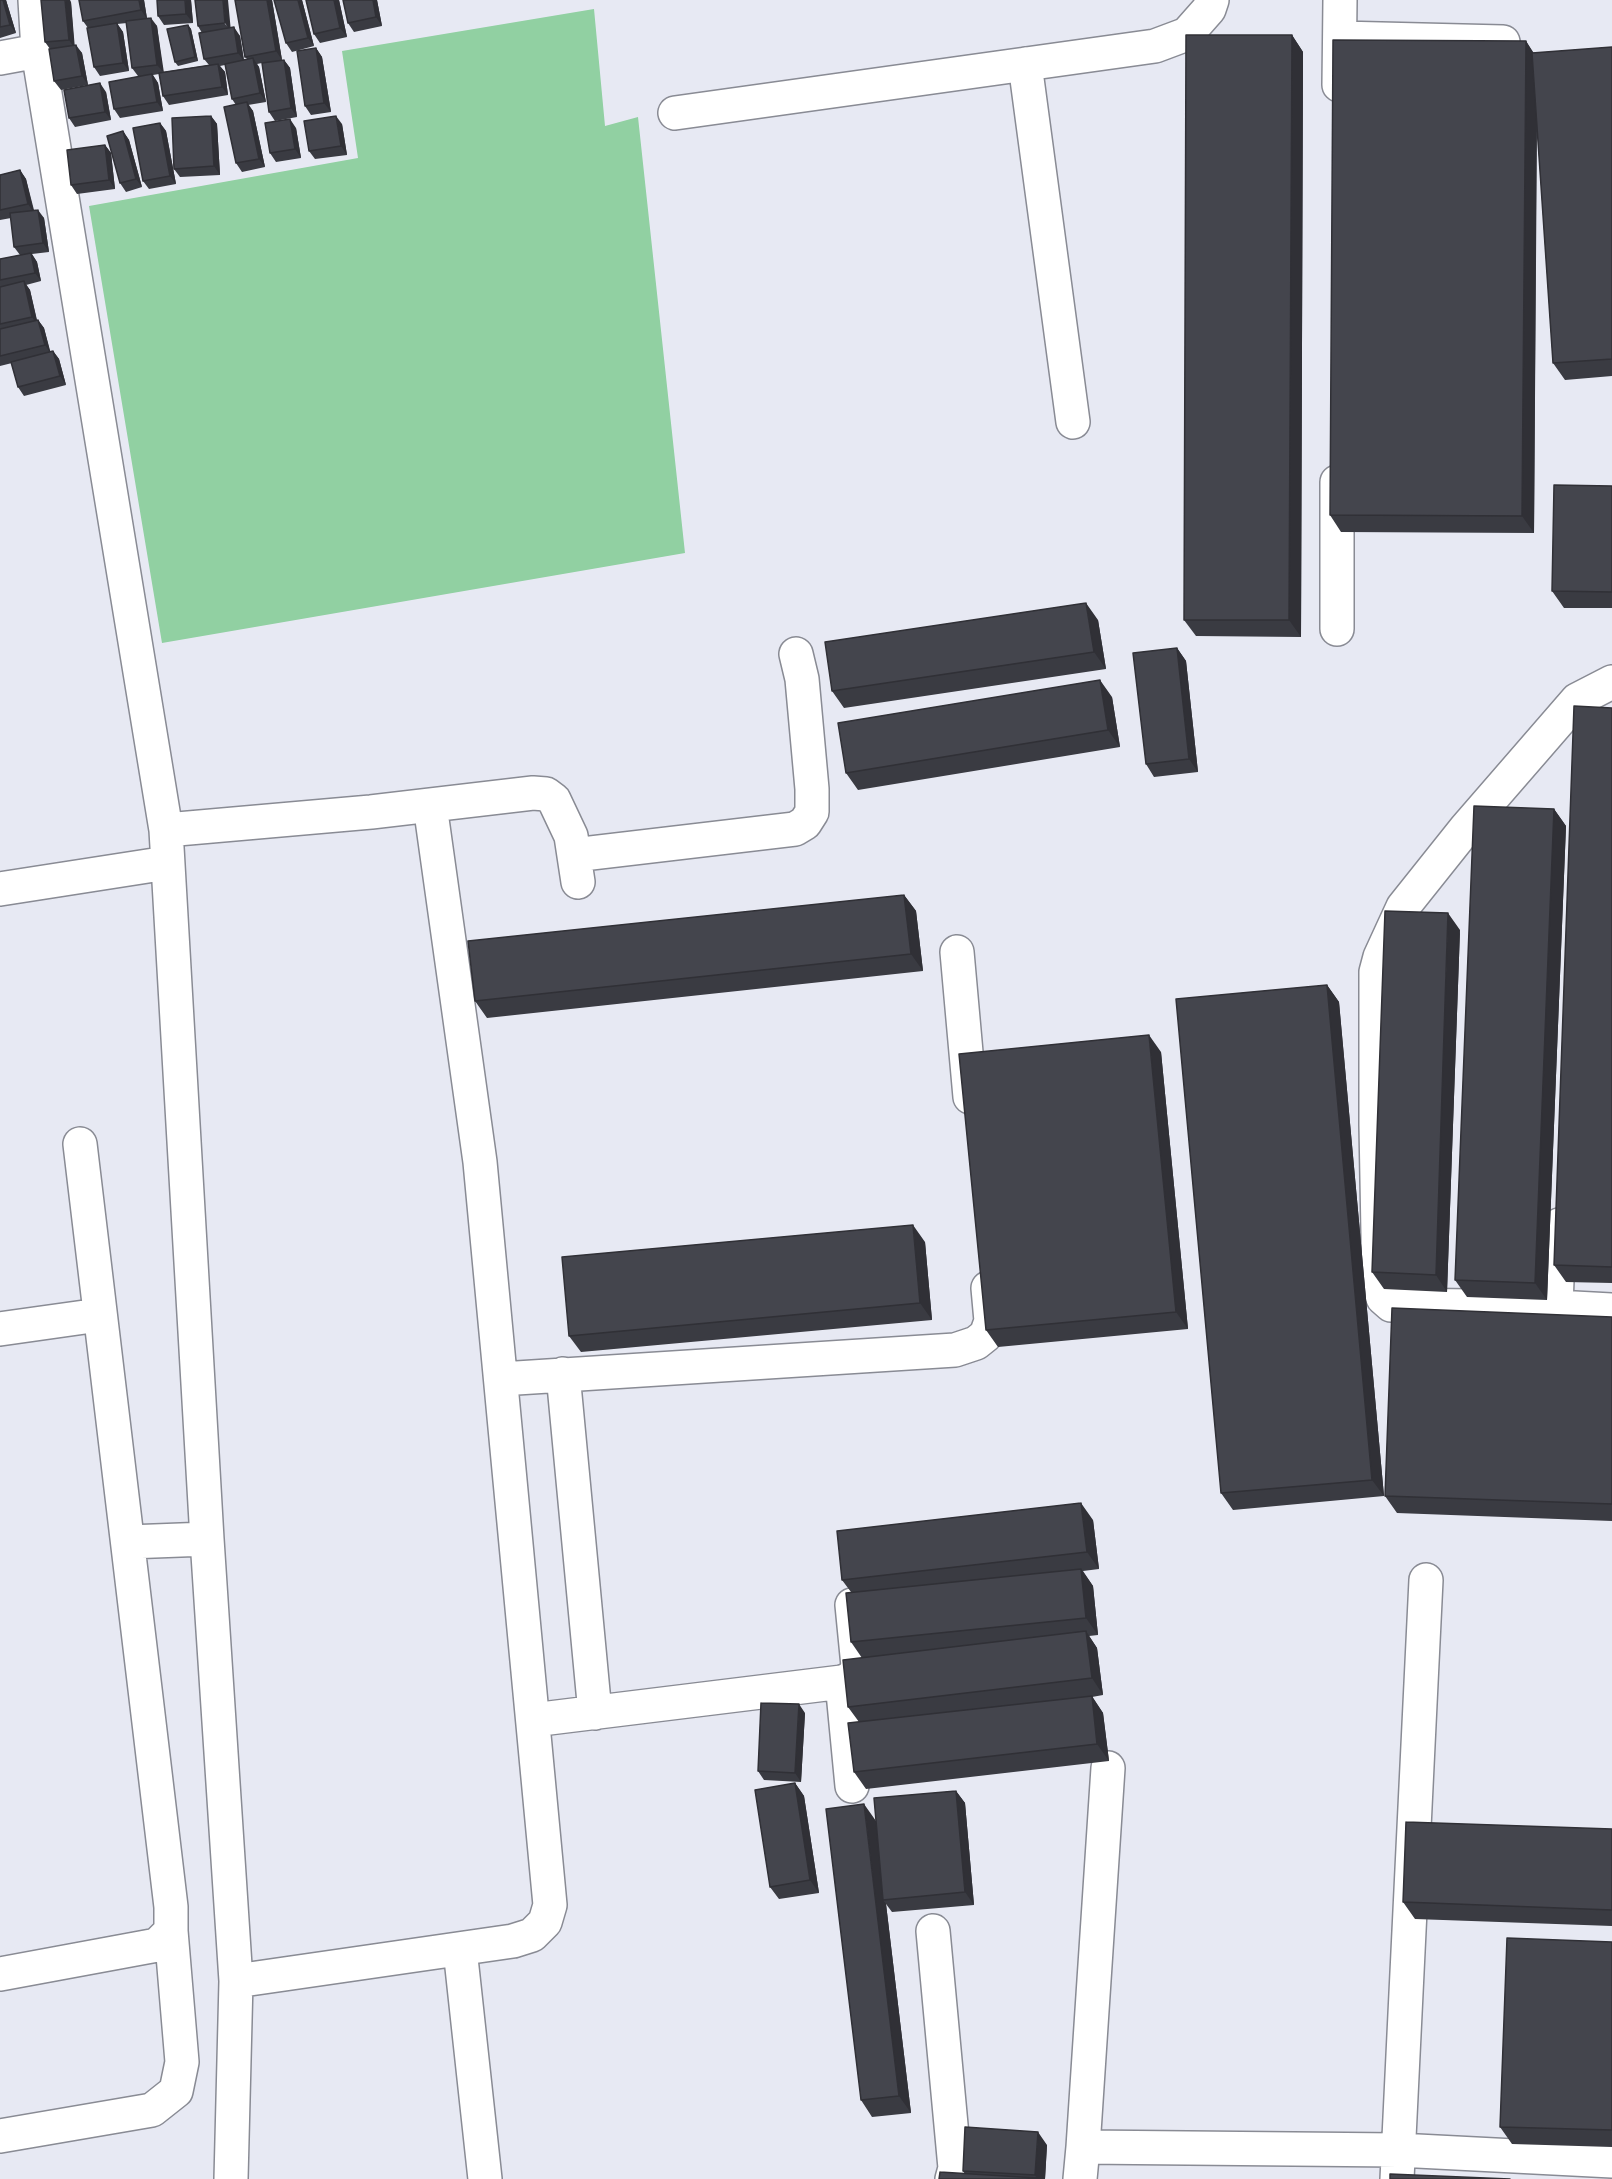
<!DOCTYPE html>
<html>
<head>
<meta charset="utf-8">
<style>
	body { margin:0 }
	canvas { display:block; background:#e7e9f3 }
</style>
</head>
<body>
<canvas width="1612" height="2179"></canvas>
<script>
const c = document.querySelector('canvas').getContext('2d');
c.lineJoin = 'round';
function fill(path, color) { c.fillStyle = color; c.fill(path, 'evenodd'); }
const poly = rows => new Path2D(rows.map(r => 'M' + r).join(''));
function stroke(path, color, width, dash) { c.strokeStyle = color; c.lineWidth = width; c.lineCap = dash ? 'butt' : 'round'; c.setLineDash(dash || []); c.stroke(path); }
fill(poly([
	[594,9,605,126,638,117,685,553,162,643,89,206,358,158,342,51]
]), '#91d0a2');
const minor = poly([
	[35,0,38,51,166,830,207,1539,236,1981,231,2179],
	[1340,38,1503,42],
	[0,58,38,51],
	[1025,64,1073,422],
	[1339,85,1340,0],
	[675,113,1155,46,1187,34,1209,9,1212,0],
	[1337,629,1337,482],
	[1612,682,1577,700,1466,828,1403,907,1380,957,1376,972,1376,1125,1379,1288,1383,1298,1391,1305,1556,1307,1612,1310],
	[166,830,371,812,533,793,546,794,554,800,571,836,578,882],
	[574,855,795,829,805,823,812,812,812,789,802,679,796,654],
	[0,889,167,863],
	[957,952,970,1097],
	[1556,1307,1559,1225],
	[0,1329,99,1315],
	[563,1374,595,1713],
	[501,1379,955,1350,976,1343,986,1335,991,1321,988,1288],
	[128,1542,207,1539],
	[842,1682,852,1786],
	[533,1720,842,1682,853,1678,858,1666,852,1605],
	[1108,1768,1083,2147,1398,2150,1612,2161],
	[933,1931,955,2168,952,2179],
	[460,1949,485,2179],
	[0,1974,157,1945,171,1931,171,1907,80,1144],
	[236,1981,513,1941,532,1935,545,1922,550,1905,480,1162,430,805],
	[0,2136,152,2110,176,2091,182,2062,171,1931],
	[1080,2179,1083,2147],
	[1397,2179,1426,1580]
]);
stroke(minor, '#898b94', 36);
stroke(minor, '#fff', 33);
fill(poly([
	[0,0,6,0,16,33,0,38],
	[144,0,147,18,157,26,163,72,209,65,204,59,202,33,198,26,195,0,240,36,244,60,247,59,245,57,235,0,272,0,282,60,284,60,290,68,297,117,275,121,269,112,262,63,257,64,259,67,266,102,248,105,253,111,265,167,242,172,236,163,236,105,232,99,225,65,220,66,225,72,228,95,169,105,163,96,159,74,153,75,158,83,163,111,120,118,114,109,138,76,132,68,127,23,117,24,123,32,129,71,100,76,94,67,88,28,83,21],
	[191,0,193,23,164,25,158,16],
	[302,0,314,46,292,52,286,43],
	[339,0,347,37,320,43,314,34],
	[377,0,382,26,354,32,348,23],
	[71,2,74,45,82,53,88,85,61,90,54,81,50,49,45,42],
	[188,25,191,29,198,61,178,66,175,62],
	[1292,35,1303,52,1301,637,1196,636,1184,620],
	[1526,41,1533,53,1612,47,1612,376,1565,380,1553,363,1537,128,1534,533,1341,532,1330,515],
	[316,48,322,57,331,112,311,115,305,106],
	[106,92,111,120,75,127,69,118],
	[211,116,217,124,220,175,180,177,174,169],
	[160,123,166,131,176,184,149,189,143,181],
	[342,124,347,155,315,159,309,151],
	[296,128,301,158,276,162,270,153],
	[123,131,129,140,142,187,126,192,120,183],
	[105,145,111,153,115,189,77,194,71,185],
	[20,170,26,179,34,210,44,218,49,252,32,254,37,262,41,281,26,285,30,290,37,320,38,320,44,328,50,352,53,351,59,359,66,385,24,396,18,387,12,363,0,366,0,259,20,255,14,247,11,218,0,220,0,175],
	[1612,486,1612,608,1564,608,1552,591],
	[1098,620,1106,669,844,708,832,691],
	[1177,648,1186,661,1198,772,1154,777,1146,764],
	[1112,697,1120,747,858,790,846,773],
	[1612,708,1612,1283,1566,1282,1554,1265],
	[1554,809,1566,826,1547,1300,1467,1297,1455,1280],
	[904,895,916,911,923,971,487,1018,475,1001],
	[1460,930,1447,1292,1384,1289,1372,1272],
	[1327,985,1339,1002,1384,1496,1233,1510,1221,1493],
	[1161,1052,1188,1329,998,1347,986,1330],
	[925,1242,932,1320,581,1352,569,1336],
	[1612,1317,1612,1521,1397,1513,1385,1496],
	[1093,1520,1099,1569,1083,1571,1093,1586,1098,1635,1089,1636,1097,1648,1103,1695,1092,1697,1103,1713,1109,1761,866,1789,854,1772,859,1722,848,1707,862,1658,851,1642,851,1592,842,1580],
	[805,1713,801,1782,764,1780,758,1771],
	[795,1783,804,1796,819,1893,779,1899,770,1887],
	[956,1791,965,1803,974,1905,892,1912,886,1904,911,2113,872,2117,861,2100,876,1821],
	[1612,1829,1612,1926,1415,1919,1403,1902],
	[1612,1942,1612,2147,1512,2144,1500,2127],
	[1047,2145,1045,2179,939,2179,965,2174,963,2171]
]), '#3a3b42');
fill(poly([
	[3,0,6,0,16,33,10,25],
	[65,0,70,0,71,2,75,49,69,40],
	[139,0,144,0,147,19,141,10],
	[185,0,191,0,193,23,186,14],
	[223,0,228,0,231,32,225,23],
	[267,0,272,0,282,60,276,51],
	[298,0,302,0,314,46,308,38],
	[334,0,339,0,347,37,340,28],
	[373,0,377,0,382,26,376,17],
	[151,18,157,26,164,73,157,65],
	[117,23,123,32,129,71,123,63],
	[188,25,191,29,198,61,195,57],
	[234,27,240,36,244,61,238,53],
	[1292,35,1303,52,1301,637,1289,620],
	[1526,41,1537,58,1534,533,1522,516],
	[76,45,82,53,88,85,82,76],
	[316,48,322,57,331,112,324,103],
	[253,58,259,67,266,102,260,93],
	[284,60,290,68,297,117,291,108],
	[218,64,225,72,228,95,222,87],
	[152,74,158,83,163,111,157,102],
	[100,83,106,92,111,120,105,112],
	[247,102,253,111,265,167,259,159],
	[211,116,217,124,220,175,214,166],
	[336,116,342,124,347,155,341,146],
	[290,119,296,128,301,158,295,149],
	[160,123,166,131,176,184,170,176],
	[123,131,129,140,142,187,136,179],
	[105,145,111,153,115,189,109,180],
	[20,170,26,179,34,213,28,204],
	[38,210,44,218,49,252,43,243],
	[31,253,37,262,41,281,35,273],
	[24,281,30,290,38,326,32,317],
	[38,320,44,328,51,354,45,345],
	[53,351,59,359,66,385,60,376],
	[1086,603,1098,620,1106,669,1094,652],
	[1177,648,1186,661,1198,772,1189,759],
	[1100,680,1112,697,1120,747,1108,730],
	[1554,809,1566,826,1547,1300,1535,1283],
	[904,895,916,911,923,971,911,954],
	[1448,913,1460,930,1447,1292,1436,1275],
	[1327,985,1339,1002,1384,1496,1372,1480],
	[1149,1035,1161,1052,1188,1329,1176,1312],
	[913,1225,925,1242,932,1320,920,1303],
	[1081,1503,1093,1520,1099,1569,1087,1552],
	[1081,1569,1093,1586,1098,1635,1086,1618],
	[1086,1631,1097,1648,1103,1695,1092,1678],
	[1092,1696,1103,1713,1109,1761,1097,1744],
	[799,1704,805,1713,801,1782,795,1773],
	[795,1783,804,1796,819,1893,810,1880],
	[956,1791,965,1803,974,1905,965,1892],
	[864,1804,876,1821,883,1900,886,1904,911,2113,899,2096],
	[1038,2132,1047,2145,1045,2179,1037,2179,1035,2175]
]), '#303036');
const building = poly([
	[0,0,3,0,10,25,0,27,0,0],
	[41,0,65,0,69,40,45,42,41,0],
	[79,0,139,0,141,10,83,21,79,0],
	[157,0,185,0,186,14,158,16,157,0],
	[195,0,223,0,225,23,198,26,195,0],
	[235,0,267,0,276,51,245,57,235,0],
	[274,0,298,0,308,38,286,43,274,0],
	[306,0,334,0,340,28,314,34,306,0],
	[343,0,373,0,376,17,348,23,343,0],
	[151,18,157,65,132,68,126,21,151,18],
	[117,23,123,63,94,67,87,28,117,23],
	[188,25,195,57,175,62,167,29,188,25],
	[234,27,238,53,204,59,199,33,234,27],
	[1186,35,1292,35,1289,620,1184,620,1186,35],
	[1333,40,1526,41,1522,516,1330,515,1333,40],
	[76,45,82,76,54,81,49,49,76,45],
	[1612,47,1612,359,1553,363,1532,53,1612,47],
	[316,48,324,103,305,106,297,51,316,48],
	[253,58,260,93,232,99,225,64,253,58],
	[284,60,291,108,269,112,262,63,284,60],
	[218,64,222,87,163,96,159,73,218,64],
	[152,74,157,102,114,109,109,82,152,74],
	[100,83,105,112,69,118,64,90,100,83],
	[247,102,259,159,236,163,224,107,247,102],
	[211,116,214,166,174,169,172,118,211,116],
	[336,116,341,146,309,151,304,121,336,116],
	[290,119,295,149,270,153,265,123,290,119],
	[160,123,170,176,143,181,133,128,160,123],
	[123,131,136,179,120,183,107,136,123,131],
	[105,145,109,180,71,185,67,150,105,145],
	[20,170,28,204,0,210,0,175,20,170],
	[38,210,43,243,14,247,10,213,38,210],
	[31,253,35,273,0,280,0,259,31,253],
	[24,281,32,317,0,324,0,287,24,281],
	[38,320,45,345,0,356,0,329,38,320],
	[53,351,60,376,18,387,11,362,53,351],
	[1554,485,1612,486,1612,592,1552,591,1554,485],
	[1086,603,1094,652,832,691,825,642,1086,603],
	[1177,648,1189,759,1146,764,1133,653,1177,648],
	[1100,680,1108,730,846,773,838,723,1100,680],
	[1574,706,1612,708,1612,1267,1554,1265,1574,706],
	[1474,806,1554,809,1535,1283,1455,1280,1474,806],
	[904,895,911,954,475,1001,468,941,904,895],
	[1385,911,1448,913,1436,1275,1372,1272,1385,911],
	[1327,985,1372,1480,1221,1493,1176,999,1327,985],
	[1149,1035,1176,1312,986,1330,959,1054,1149,1035],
	[913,1225,920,1303,569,1336,562,1257,913,1225],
	[1392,1308,1612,1317,1612,1504,1385,1496,1392,1308],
	[1081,1503,1087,1552,842,1580,837,1531,1081,1503],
	[1081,1569,1086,1618,851,1642,846,1593,1081,1569],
	[1086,1631,1092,1678,848,1707,843,1660,1086,1631],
	[1092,1696,1097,1744,854,1772,848,1723,1092,1696],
	[761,1703,799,1704,795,1773,758,1771,761,1703],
	[795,1783,810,1880,770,1887,755,1790,795,1783],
	[956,1791,965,1892,883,1900,874,1798,956,1791],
	[864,1804,899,2096,861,2100,826,1809,864,1804],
	[1406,1822,1612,1829,1612,1910,1403,1902,1406,1822],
	[1507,1938,1612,1942,1612,2130,1500,2127,1507,1938],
	[965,2127,1038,2132,1035,2175,963,2171,965,2127],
	[940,2172,1037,2178,1037,2179,939,2179,940,2172],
	[1390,2174,1510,2179,1390,2179,1390,2174]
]);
fill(building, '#44454d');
stroke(building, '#303036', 1.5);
</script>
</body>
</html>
